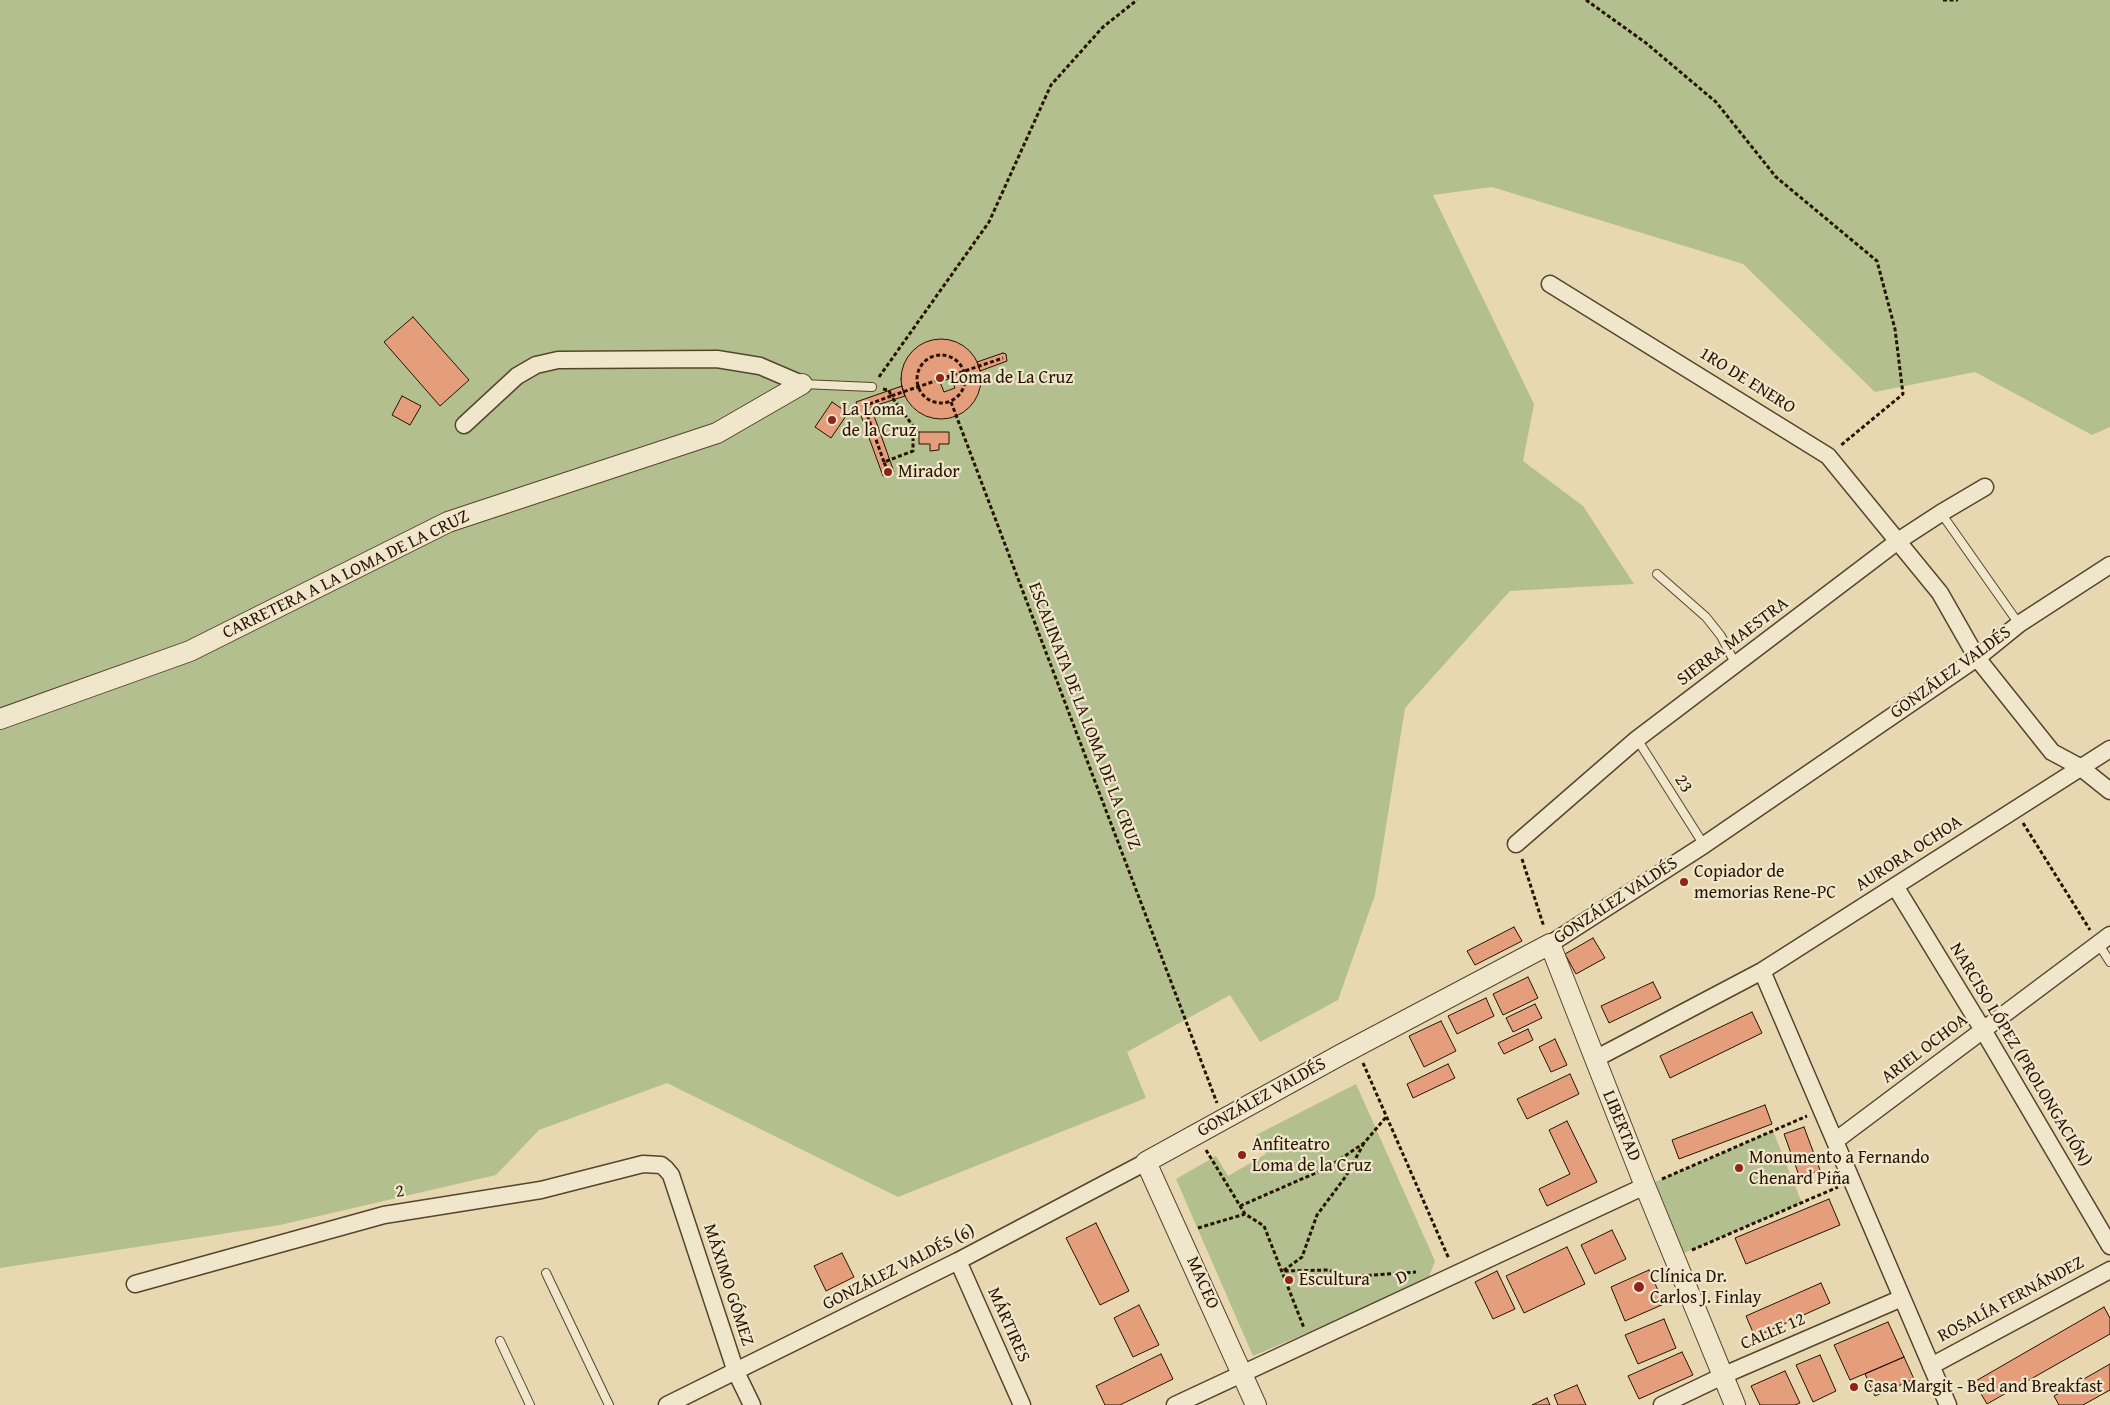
<!DOCTYPE html>
<html>
<head>
<meta charset="utf-8">
<style>
	body { margin:0 }
	canvas { display:block; background:#e8d8b1 }
</style>
</head>
<body>
<canvas width="2110" height="1405"></canvas>
<script>
const c = document.querySelector('canvas').getContext('2d');
c.lineJoin = 'round';
function fill(path, color) { c.fillStyle = color; c.fill(path, 'evenodd'); }
const poly = rows => new Path2D(rows.map(r => 'M' + r).join(''));
function stroke(path, color, width, dash) { c.strokeStyle = color; c.lineWidth = width; c.lineCap = dash ? 'butt' : 'round'; c.setLineDash(dash || []); c.stroke(path); }
function write(font, color, halo, rows, align = 'center') {
  c.font = font + ' "Gentium Book Plus",serif'; c.lineWidth = 4.5; c.setLineDash([]); c.textBaseline = 'middle'; c.strokeStyle = halo; c.fillStyle = color; for (const [text, x, y, turn = 0] of rows) {
    c.save(); c.translate(x, y); c.rotate((+turn || 0) * Math.PI / 180); c.textAlign = isNaN(turn) ? turn : align; if (halo) c.strokeText(text, 0, 0); c.fillText(text, 0, 0); c.restore();
  }
}
fill(poly([
	[0,0,2110,0,2110,427,2092,435,1975,372,1875,392,1743,264,1492,187,1433,195,1534,404,1523,461,1583,506,1634,584,1510,591,1405,708,1375,895,1338,1000,1260,1042,1230,995,1127,1052,1146,1098,898,1197,667,1083,539,1130,496,1175,280,1225,0,1268],
	[1356,1084,1435,1261,1427,1282,1253,1356,1176,1179,1216,1156,1228,1176,1266,1154,1256,1135],
	[1773,1131,1802,1203,1684,1253,1655,1182]
]), '#b3bf8e');
const building = poly([
	[413,317,469,380,440,406,384,342,413,317],
	'901 379a40 40 0 1 1 80 0a40 40 0 1 1-80 0Z',
	[1003,353,1006,354,1007,361,980,371,977,362,1003,353],
	[951,378,955,388,944,392,940,382,951,378],
	[902,386,905,396,871,407,894,472,891,475,883,476,856,402,902,386],
	[402,396,421,406,410,425,392,415,402,396],
	[832,402,848,413,831,438,815,427,832,402],
	[919,432,949,432,949,444,939,444,939,450,930,451,930,444,919,444,919,432],
	[1514,927,1522,941,1475,965,1467,951,1514,927],
	[1593,938,1605,958,1576,974,1565,954,1593,938],
	[1528,977,1538,998,1503,1015,1493,994,1528,977],
	[1653,982,1661,998,1609,1023,1601,1006,1653,982],
	[1486,998,1494,1016,1457,1034,1448,1016,1486,998],
	[1535,1004,1542,1018,1513,1032,1506,1018,1535,1004],
	[1752,1012,1762,1033,1670,1078,1660,1056,1752,1012],
	[1441,1021,1456,1051,1424,1067,1409,1036,1441,1021],
	[1528,1029,1533,1040,1504,1054,1498,1043,1528,1029],
	[1555,1039,1567,1065,1551,1072,1539,1047,1555,1039],
	[1448,1064,1455,1078,1413,1098,1407,1084,1448,1064],
	[1570,1074,1579,1094,1527,1119,1517,1099,1570,1074],
	[1765,1105,1772,1124,1679,1159,1672,1140,1765,1105],
	[1567,1121,1597,1182,1547,1206,1539,1189,1570,1174,1549,1130,1567,1121],
	[1804,1127,1820,1170,1800,1178,1784,1134,1804,1127],
	[1829,1199,1840,1225,1746,1264,1735,1238,1829,1199],
	[1096,1223,1129,1291,1100,1305,1066,1238,1096,1223],
	[1612,1230,1626,1259,1595,1274,1581,1245,1612,1230],
	[1567,1247,1585,1284,1524,1313,1506,1276,1567,1247],
	[842,1253,854,1277,826,1291,814,1266,842,1253],
	[1649,1270,1664,1304,1625,1321,1611,1287,1649,1270],
	[1497,1271,1515,1309,1493,1319,1475,1282,1497,1271],
	[1821,1283,1830,1303,1755,1337,1746,1316,1821,1283],
	[1139,1305,1159,1345,1133,1357,1114,1318,1139,1305],
	[2104,1307,2110,1318,2110,1334,1987,1404,1974,1382,2104,1307],
	[1664,1319,1676,1348,1638,1364,1625,1335,1664,1319],
	[1888,1322,1904,1357,1850,1380,1834,1345,1888,1322],
	[1682,1352,1693,1375,1639,1399,1628,1376,1682,1352],
	[1161,1354,1173,1379,1120,1405,1105,1405,1096,1386,1161,1354],
	[1820,1355,1836,1391,1813,1402,1796,1365,1820,1355],
	[1904,1357,1914,1379,1875,1396,1865,1374,1904,1357],
	[2110,1364,2110,1390,2083,1405,2059,1405,2054,1396,2110,1364],
	[1785,1371,1800,1403,1795,1405,1760,1405,1751,1386,1785,1371],
	[1577,1385,1586,1405,1558,1405,1554,1395,1577,1385],
	[1547,1398,1550,1405,1532,1405,1547,1398]
]);
fill(building, '#e49e7c');
stroke(building, '#261400', 1);
const service = poly([
	[802,384,872,387],
	[1941,513,2019,624],
	[1657,574,1706,617,1721,636,1736,665],
	[1637,739,1704,845],
	[2098,943,2110,962],
	[546,1273,609,1405],
	[500,1341,530,1405]
]);
const minor = poly([
	[1550,284,1828,456,1940,593,1977,658,2052,752,2080,767,2110,791],
	[464,425,517,376,536,365,558,360,717,359,760,366,802,384],
	[1516,844,1637,739,1898,541,1941,513,1985,487],
	[1895,886,1983,1030,2110,1246],
	[1550,944,1704,845,1977,658,2019,624,2110,565],
	[1762,971,1948,1405],
	[1595,1059,1762,971,2110,749],
	[1835,1141,2110,935],
	[958,1261,1022,1405],
	[135,1284,384,1215,541,1190,643,1164,661,1165,666,1169,671,1175,736,1372,752,1405],
	[1931,1366,2110,1270],
	[667,1405,958,1261,1146,1162],
	[1175,1405,1645,1186],
	[1662,1405,1731,1372,1902,1298]
]);
const tertiary = poly([
	[0,719,190,651,448,522,717,433,802,384],
	[1256,1405,1146,1162,1342,1054,1550,944,1645,1186,1735,1405]
]);
stroke(service, '#56452c', 10);
stroke(minor, '#56452c', 19);
stroke(tertiary, '#56452c', 22);
stroke(poly([
	[1586,0,1646,43,1716,102,1776,177,1877,261,1895,329,1903,394,1840,446],
	[1943,0,1958,0],
	'917 379a24 24 0 1 1 48 0a24 24 0 1 1-48 0Z',
	[879,377,989,222,1051,85,1103,27,1137,0],
	[883,389,889,390,891,396,1003,358],
	[951,402,1217,1103],
	[884,462,864,406,891,396,913,426,913,451,884,462,888,472],
	[2023,823,2090,930],
	[1522,859,1544,927],
	[1363,1063,1449,1259],
	[1364,1143,1346,1176,1317,1215,1302,1257,1283,1271,1329,1270,1345,1277,1416,1272],
	[1206,1150,1245,1214,1264,1226,1304,1328],
	[1662,1179,1807,1116],
	[1240,1206,1327,1168,1364,1143,1387,1116],
	[1198,1228,1245,1214],
	[1692,1250,1838,1187]
]), '#261400', 3, [4, 2.5]);
stroke(service, '#f0e6cc', 8);
stroke(minor, '#f0e6cc', 16);
stroke(tertiary, '#f0e6cc', 20);
for (const [x, y, r, color] of [
	[940,378,5,"#8f2418"],
	[832,420,5,"#8f2418"],
	[888,472,5,"#8f2418"],
	[1684,882,5,"#8f2418"],
	[1242,1155,5,"#8f2418"],
	[1739,1168,5,"#8f2418"],
	[1289,1280,5,"#8f2418"],
	[1639,1287,6,"#8f2418"],
	[1854,1387,5,"#8f2418"]
]) { const dot = new Path2D(); dot.arc(x, y, r, 0, 2 * Math.PI); c.fillStyle = color; c.fill(dot); stroke(dot, '#f0e6cc', 2); }
write('18px', '#261400', '#f0e6cc', [
	["Loma de La Cruz",950,378],
	["La Loma",842,410],
	["de la Cruz",842,431],
	["Mirador",898,472],
	["Copiador de",1694,872],
	["memorias Rene-PC",1694,893],
	["Anfiteatro",1252,1145],
	["Loma de la Cruz",1252,1166],
	["Monumento a Fernando",1749,1158],
	["Chenard Piña",1749,1179],
	["Clínica Dr.",1650,1277],
	["Carlos J. Finlay",1650,1298],
	["Escultura",1299,1280],
	["Casa Margit - Bed and Breakfast",1864,1387]
], 'left');
write('18px', '#261400', '#f0e6cc', [
	["1RO DE ENERO",1747,381,32],
	["CARRETERA A LA LOMA DE LA CRUZ",346,575,-26],
	["SIERRA MAESTRA",1733,642,-37],
	["GONZÁLEZ VALDÉS",1951,673,-36],
	["ESCALINATA DE LA LOMA DE LA CRUZ",1084,716,69],
	["23",1683,784,58],
	["AURORA OCHOA",1909,854,-33],
	["GONZÁLEZ VALDÉS",1616,901,-33],
	["ARIEL OCHOA",1925,1049,-37],
	["NARCISO LÓPEZ (PROLONGACIÓN)",2020,1055,59],
	["GONZÁLEZ VALDÉS",1262,1098,-29],
	["LIBERTAD",1621,1126,68],
	["2",400,1192,-8],
	["GONZÁLEZ VALDÉS (6)",899,1268,-27],
	["D",1402,1278,-25],
	["MACEO",1202,1283,66],
	["MÁXIMO GÓMEZ",728,1285,72],
	["ROSALÍA FERNÁNDEZ",2011,1300,-28],
	["MÁRTIRES",1008,1325,66],
	["CALLE 12",1773,1332,-23]
]);
</script>
</body>
</html>
